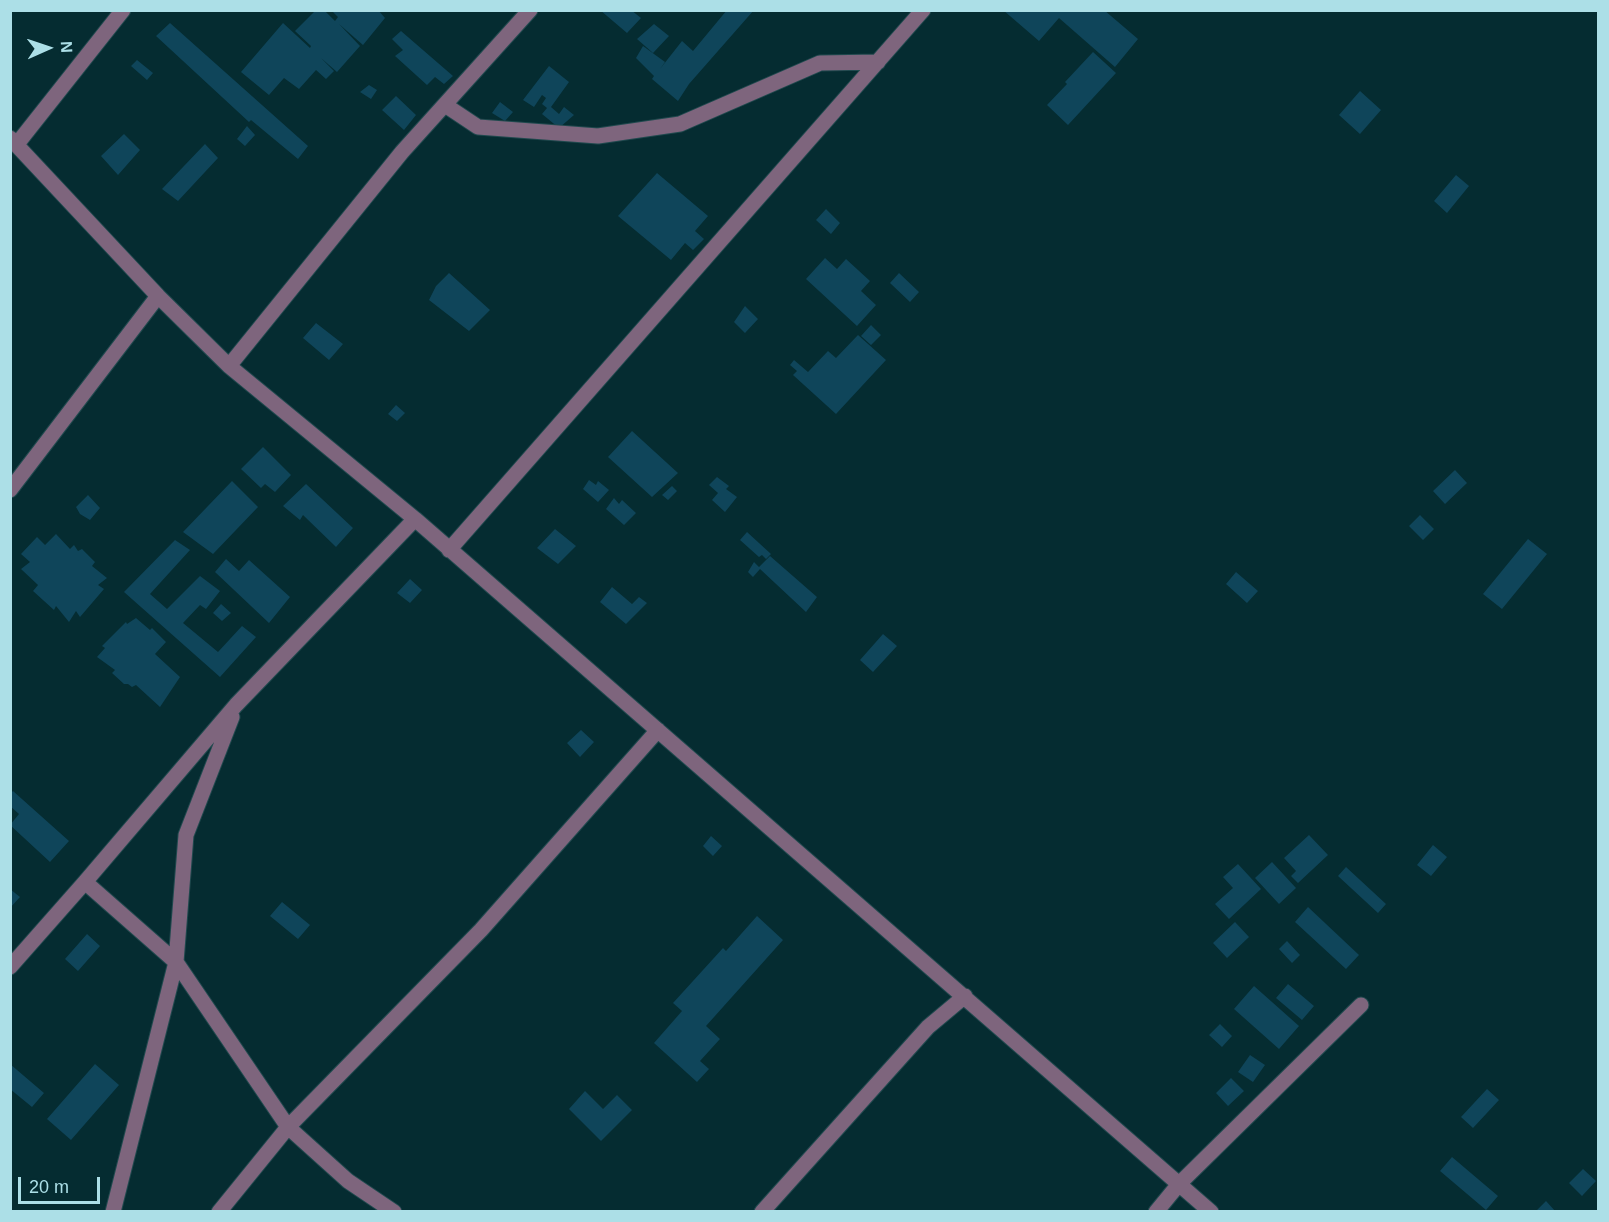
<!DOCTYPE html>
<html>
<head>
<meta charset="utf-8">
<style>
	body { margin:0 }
	#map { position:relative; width:1609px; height:1222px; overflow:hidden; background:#052c31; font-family:Arial,sans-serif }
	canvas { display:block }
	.frame { position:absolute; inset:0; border:12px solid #acdfe7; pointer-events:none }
	.north { position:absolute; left:18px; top:18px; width:60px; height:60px; -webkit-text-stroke:4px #052c31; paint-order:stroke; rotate:87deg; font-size:16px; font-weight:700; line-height:24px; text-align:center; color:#acdfe7 }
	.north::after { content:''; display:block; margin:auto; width:21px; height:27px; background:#acdfe7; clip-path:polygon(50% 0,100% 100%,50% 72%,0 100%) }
	.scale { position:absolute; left:18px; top:1177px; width:82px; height:27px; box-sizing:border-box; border:3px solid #acdfe7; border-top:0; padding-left:8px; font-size:18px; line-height:21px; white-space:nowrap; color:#acdfe7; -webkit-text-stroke:4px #052c31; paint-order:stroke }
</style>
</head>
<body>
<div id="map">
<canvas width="1609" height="1222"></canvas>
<div class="frame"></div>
<div class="north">N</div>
<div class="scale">20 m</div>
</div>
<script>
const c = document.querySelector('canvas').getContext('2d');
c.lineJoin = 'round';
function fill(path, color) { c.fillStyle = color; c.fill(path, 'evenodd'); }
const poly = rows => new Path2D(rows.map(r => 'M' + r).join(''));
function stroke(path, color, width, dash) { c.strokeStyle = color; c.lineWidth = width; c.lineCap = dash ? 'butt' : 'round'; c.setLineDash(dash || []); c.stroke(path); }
fill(poly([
	[316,10,324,10,335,21,338,17,333,12,335,10,340,10,342,12,344,10,378,10,385,18,363,45,339,24,360,46,337,72,321,58,334,71,326,79,316,70,299,89,284,78,269,95,241,72,283,23,310,48,311,46,295,31],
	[600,10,631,10,641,18,627,33],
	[727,10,754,10,689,84,678,101,652,79,654,76,636,58,643,46,665,62,660,69,682,41,693,51],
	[1003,10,1104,10,1138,39,1115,67,1059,18,1039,41],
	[170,23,308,146,298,159,251,120,249,122,156,36],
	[654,24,669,36,653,53,637,39],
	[401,31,453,76,444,84,435,77,427,85,395,56,403,50,392,39],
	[1093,52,1116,73,1068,125,1047,105,1067,84,1065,82],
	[137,60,153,73,147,80,131,66],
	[549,66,569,82,551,107,559,114,564,107,574,115,559,128,542,114,547,108,542,104,546,98,542,95,534,107,523,100],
	[369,85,377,90,371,99,360,92],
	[1360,91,1381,110,1360,134,1339,115],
	[396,96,416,115,404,130,382,110],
	[500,102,513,112,505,121,492,113],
	[247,126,255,135,245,146,237,139],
	[124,134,140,150,118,175,101,156],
	[205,144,218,158,178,201,162,189],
	[657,173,708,216,695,231,704,239,693,250,685,243,671,260,618,216],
	[1456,175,1469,186,1447,213,1434,201],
	[826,209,840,223,831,234,816,220],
	[825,258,837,269,846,259,870,281,861,291,876,305,857,326,806,279],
	[449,273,490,310,469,331,429,300,436,286],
	[899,273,919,292,910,302,890,283],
	[745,306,758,319,745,333,734,322],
	[316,323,343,344,329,360,303,338],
	[871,325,881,335,871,345,861,336],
	[858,335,886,360,836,414,793,375,797,371,790,365,794,360,808,372,828,351,836,358],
	[396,405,405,413,397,421,388,414],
	[632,431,678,473,652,497,608,457],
	[263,447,291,475,275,492,265,484,261,488,241,469],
	[1455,470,1467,483,1445,504,1433,491],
	[717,477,729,486,726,489,737,497,725,512,712,500,718,493,709,485],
	[589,480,596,485,598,481,609,490,598,502,583,489],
	[232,481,258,507,213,554,183,532],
	[306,484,353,528,336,547,303,515,300,520,283,506],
	[672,486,677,491,668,500,662,495],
	[88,495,100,508,90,520,80,514,76,507],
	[614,498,619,504,622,500,636,513,624,525,606,509],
	[1420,515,1434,529,1423,540,1409,526],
	[555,529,576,546,558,564,537,548],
	[747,532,771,554,766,559,762,555,759,557,740,540],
	[56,534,70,549,74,545,78,551,82,549,95,562,92,566,107,578,98,585,104,589,80,617,76,611,69,622,56,606,54,610,33,591,38,585,21,569,30,562,21,554,37,537,45,545],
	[1528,539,1547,554,1502,609,1483,594],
	[175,540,190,550,150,594,167,609,200,576,220,591,206,609,200,605,183,623,218,652,242,626,256,637,220,677,124,592],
	[770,556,817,597,806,612,760,569,753,577,748,572,754,562,759,567],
	[226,559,239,571,249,560,290,597,269,623,215,572],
	[1236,572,1258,591,1247,603,1226,584],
	[410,579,422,590,410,603,397,593],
	[612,587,632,604,639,597,647,603,626,624,600,602],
	[221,604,231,613,222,621,213,613],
	[136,618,150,630,152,628,166,642,155,654,180,677,160,707,136,685,132,687,128,684,124,684,112,673,115,670,97,657,105,648,102,646,126,622,127,624],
	[883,634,897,646,873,672,860,660],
	[581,730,594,742,580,757,567,743],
	[13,791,69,841,50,862,10,825,19,814,10,806,10,794],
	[1309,835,1328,855,1298,883,1291,876,1296,871,1284,858],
	[711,836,722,846,713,856,703,846],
	[1433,845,1447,857,1431,876,1417,865],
	[1272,862,1296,888,1279,904,1255,878],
	[1238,864,1261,889,1229,919,1215,904,1233,888,1223,877],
	[1346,867,1386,904,1378,913,1338,876],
	[10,889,20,897,10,908],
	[282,902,310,925,298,939,270,916],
	[1308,907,1359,955,1346,969,1295,922],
	[757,916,783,940,706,1026,720,1039,700,1061,709,1069,697,1082,654,1043,682,1011,673,1003,723,948,726,951],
	[1235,922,1249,937,1227,958,1213,943],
	[87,934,100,946,78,971,65,959],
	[1287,941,1300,955,1292,963,1279,949],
	[1288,984,1314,1006,1302,1020,1276,998],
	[1254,986,1299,1026,1279,1049,1234,1009],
	[1220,1024,1232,1036,1222,1047,1209,1035],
	[1250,1055,1265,1065,1253,1082,1238,1072],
	[10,1064,44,1093,32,1107,10,1089],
	[95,1064,119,1085,71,1140,47,1119],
	[1231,1078,1244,1091,1228,1106,1216,1093],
	[1487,1089,1499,1100,1473,1128,1461,1117],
	[585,1091,603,1109,617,1095,632,1110,601,1141,569,1109],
	[1452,1157,1498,1196,1486,1210,1440,1171],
	[1583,1169,1596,1181,1582,1196,1569,1183],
	[1546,1201,1556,1212,1535,1212]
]), '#0f455a');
const minor = poly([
	[445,105,478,127,598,136,680,124,820,63,878,62],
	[10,138,158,296,229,366,415,519,1211,1212],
	[17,144,123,10],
	[229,366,402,152,530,10],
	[10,490,158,296],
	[449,550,923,10],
	[85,882,176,962,288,1127,348,1181,394,1212],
	[10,967,85,882,236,705,415,519],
	[113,1212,176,962,186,835,232,717],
	[219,1212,288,1127,481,930,658,730],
	[762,1212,928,1027,965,996],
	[1156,1212,1179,1184,1361,1005]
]);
stroke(minor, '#20494e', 17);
stroke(minor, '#7e657d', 15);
</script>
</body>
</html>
